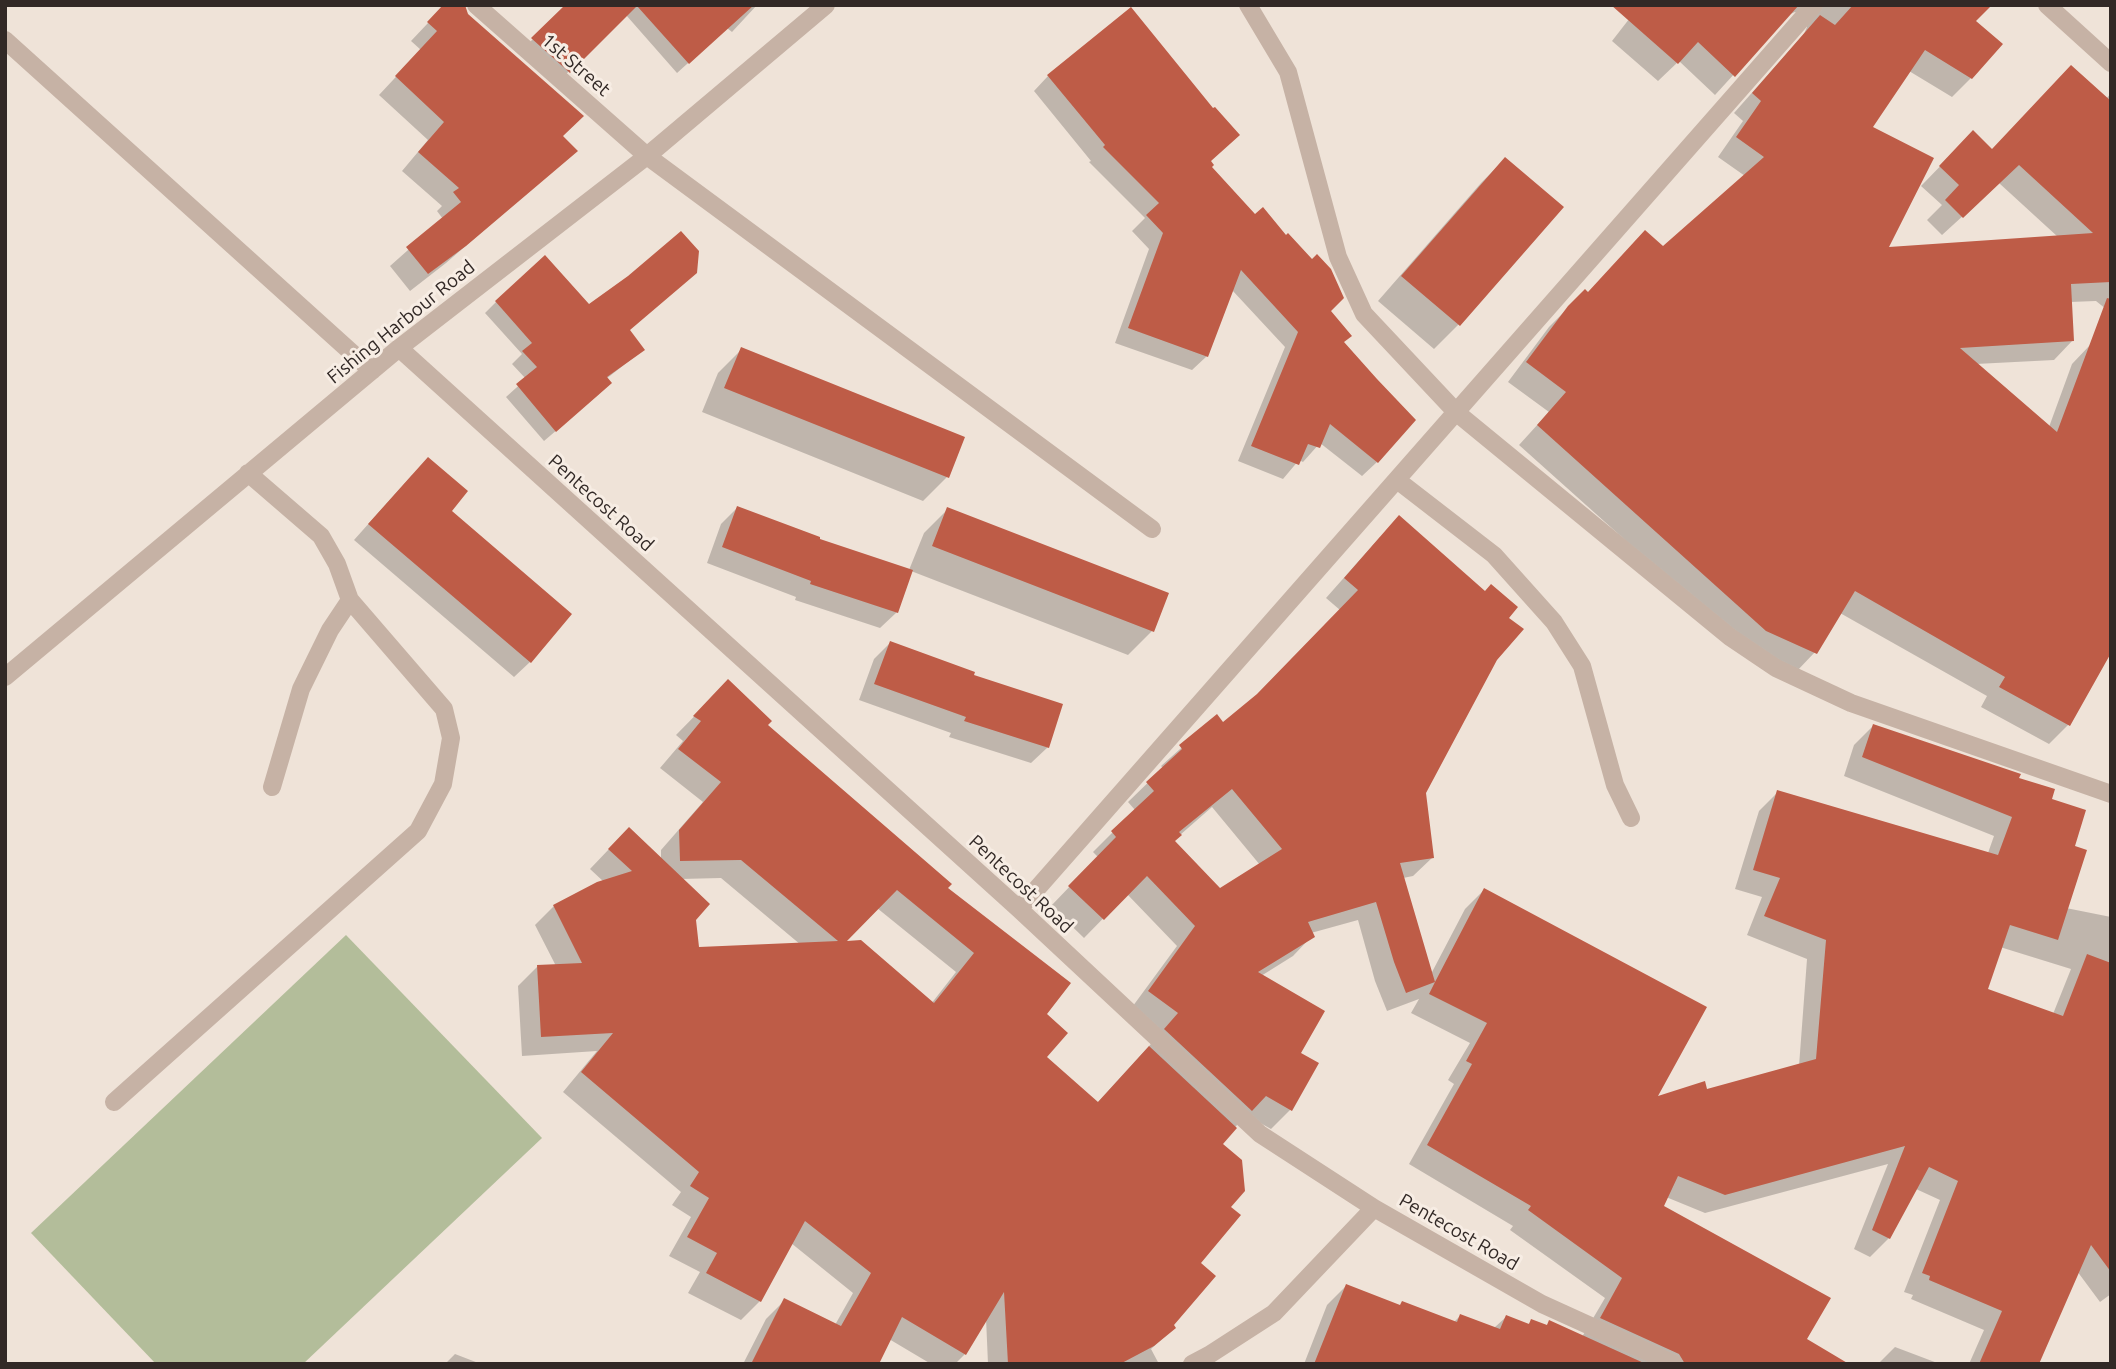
<!DOCTYPE html>
<html>
<head>
<meta charset="utf-8">
<style>
	body { margin:0 }
	#map { position:relative; width:2116px; height:1369px; overflow:hidden; background:#efe3d8; font-family:Ubuntu,sans-serif }
	canvas { display:block }
	.frame { position:absolute; inset:0; border:7px solid #322926; pointer-events:none }
</style>
</head>
<body>
<div id="map">
<canvas width="2116" height="1369"></canvas>
<div class="frame"></div>
</div>
<script>
const c = document.querySelector('canvas').getContext('2d');
c.lineJoin = 'round';
function fill(path, color) { c.fillStyle = color; c.fill(path, 'evenodd'); }
const poly = rows => new Path2D(rows.map(r => 'M' + r).join(''));
function stroke(path, color, width, dash) { c.strokeStyle = color; c.lineWidth = width; c.lineCap = dash ? 'butt' : 'round'; c.setLineDash(dash || []); c.stroke(path); }
function write(font, color, halo, rows, align = 'center') {
  c.font = font + ' Ubuntu,sans-serif'; c.lineWidth = 6; c.setLineDash([]); c.textBaseline = 'middle'; c.strokeStyle = halo; c.fillStyle = color; for (const [text, x, y, turn = 0] of rows) {
    c.save(); c.translate(x, y); c.rotate((+turn || 0) * Math.PI / 180); c.textAlign = isNaN(turn) ? turn : align; if (halo) c.strokeText(text, 0, 0); c.fillText(text, 0, 0); c.restore();
  }
}
fill(poly([
	[346,935,542,1138,303,1364,156,1364,31,1233]
]), '#b3bd9a');
fill(poly([
	[445,5,463,8,561,137,575,151,446,263,410,291,390,266,443,219,437,211,442,206,402,171,428,140,379,95,421,50,411,41],
	[567,5,757,5,732,32,727,28,677,73,626,15,558,82,522,50],
	[1640,5,1990,5,1974,21,1971,78,1952,97,1909,71,1871,128,1886,249,2058,237,1999,183,1942,235,1927,220,1942,205,1921,186,1954,152,1992,151,2106,99,2111,93,2111,313,2096,301,2070,302,2073,340,2054,360,1976,364,2049,427,2072,364,2091,344,2111,650,2068,725,2049,744,1981,707,1987,696,1840,613,1815,652,1796,672,1749,651,1519,445,1549,412,1508,382,1549,327,1585,291,1587,293,1663,248,1745,176,1718,157,1743,121,1734,113,1804,34,1807,27,1803,16,1795,12,1788,15,1715,95,1679,61,1658,81,1612,41],
	[1048,76,1210,162,1209,168,1329,311,1343,342,1377,462,1362,476,1320,443,1303,462,1299,460,1283,479,1238,461,1285,347,1232,290,1207,356,1192,370,1115,343,1149,249,1132,231,1145,218,1089,162,1091,161,1034,91],
	[1505,159,1561,207,1458,325,1434,349,1378,301,1481,183],
	[496,302,589,306,629,331,643,350,606,379,599,394,544,441,506,397,526,379,512,364,522,354,485,313],
	[742,349,963,438,947,477,923,501,702,412,718,373],
	[412,475,450,511,530,662,514,677,354,540],
	[737,508,817,540,909,570,924,533,948,509,1167,594,1152,631,1128,655,911,571,897,612,880,628,795,600,796,597,707,563,721,524],
	[1380,537,1507,618,1495,659,1424,793,1433,857,1413,876,1403,878,1431,974,1465,909,1484,890,1654,1099,1705,1091,1799,1066,1807,959,1747,935,1762,897,1735,889,1759,811,1778,792,1988,853,1994,836,1844,776,1854,745,1873,726,2017,779,2049,800,2073,847,2066,908,2111,917,2111,1294,2100,1302,2077,1271,2037,1364,1969,1364,1984,1330,1911,1299,1913,1295,1904,1292,1940,1200,1916,1189,1889,1238,1870,1257,1854,1249,1888,1164,1705,1213,1666,1197,1662,1207,1805,1340,1819,1364,1304,1364,1327,1305,1346,1286,1399,1306,1453,1323,1460,1316,1494,1328,1506,1317,1527,1325,1532,1321,1545,1327,1550,1322,1582,1337,1605,1298,1510,1230,1513,1226,1409,1164,1454,1084,1448,1080,1470,1043,1411,1013,1419,999,1387,1011,1375,981,1358,920,1311,933,1312,936,1293,956,1261,976,1298,1054,1290,1110,1271,1129,1246,1115,1220,1144,1229,1207,1199,1263,1171,1325,1174,1328,1151,1349,1159,1364,988,1364,986,1318,965,1354,955,1364,931,1364,889,1339,877,1364,743,1364,766,1319,785,1300,835,1325,853,1293,791,1243,760,1301,741,1320,688,1293,700,1272,669,1256,691,1217,672,1205,681,1192,563,1092,597,1051,522,1056,518,986,537,967,556,966,535,925,554,906,604,882,590,869,610,848,661,860,661,850,703,802,660,768,683,741,676,735,728,682,766,725,946,888,1045,1015,1044,1057,1097,1103,1161,1033,1130,1010,1177,946,1127,894,1084,938,1051,906,1098,857,1093,852,1135,810,1128,802,1163,768,1161,766,1216,717,1223,724,1255,698,1340,610,1326,598],
	[1212,807,1260,865,1219,891,1172,842],
	[721,878,801,945,697,949,694,919,681,879],
	[877,908,956,972,931,1004,843,943],
	[2000,947,2071,969,2053,1014,1985,990],
	[890,643,972,676,1048,747,1031,763,949,737,951,733,859,700,874,659],
	[1895,1347,1940,1364,1878,1364],
	[455,1354,481,1364,445,1364]
]), '#0003');
fill(poly([
	[443,5,465,5,468,14,584,116,563,136,578,151,466,246,428,274,406,247,461,202,453,192,459,188,418,152,444,122,395,76,437,31,427,22],
	[565,5,754,5,689,64,637,6,570,73,531,38],
	[1611,5,1799,5,1735,77,1698,42,1678,64],
	[1853,5,1992,5,1976,21,2003,44,1972,79,1925,50,1873,127,1934,158,1889,247,2093,233,2019,165,1963,218,1945,200,1959,185,1939,166,1973,130,1992,149,2071,65,2111,101,2111,282,2071,284,2074,341,1960,348,2057,432,2107,298,2111,299,2111,653,2070,726,1999,687,2005,677,1855,591,1817,654,1766,631,1537,425,1566,392,1526,362,1568,306,1585,289,1588,292,1645,230,1663,246,1764,157,1736,137,1761,101,1752,93,1820,15,1835,25],
	[1131,7,1213,108,1215,107,1240,135,1211,161,1214,165,1212,167,1255,214,1263,207,1286,235,1288,233,1312,259,1317,254,1331,269,1344,298,1331,311,1352,336,1344,342,1377,379,1416,420,1378,463,1330,424,1320,448,1308,444,1299,465,1251,446,1298,332,1241,270,1208,357,1128,328,1163,233,1146,215,1159,203,1103,147,1105,145,1047,75],
	[1505,157,1564,207,1460,326,1401,276],
	[681,231,699,251,697,273,630,330,645,350,607,377,612,383,556,432,516,384,537,367,522,351,532,343,495,301,545,255,589,304,628,276],
	[741,347,965,437,949,478,724,388],
	[428,457,468,491,452,511,572,614,531,663,368,524],
	[737,506,820,537,820,539,913,570,898,613,810,584,811,581,722,547],
	[947,507,1169,593,1154,632,932,546],
	[1399,515,1485,591,1491,584,1518,607,1509,618,1524,629,1497,660,1426,793,1434,858,1400,863,1435,982,1484,888,1707,1007,1658,1096,1705,1081,1707,1089,1816,1059,1826,940,1764,916,1780,878,1753,870,1777,790,1998,855,2012,817,1862,757,1873,724,2021,774,2019,778,2055,789,2052,799,2086,810,2075,846,2087,850,2058,940,2010,925,1988,989,2063,1016,2087,954,2111,963,2111,1272,2091,1245,2039,1364,1979,1364,2002,1311,1929,1280,1930,1276,1922,1273,1958,1181,1929,1167,1890,1239,1872,1230,1905,1146,1725,1195,1678,1176,1664,1206,1831,1298,1807,1339,1849,1364,1685,1364,1679,1354,1600,1318,1622,1278,1528,1210,1531,1206,1427,1145,1472,1064,1466,1061,1487,1023,1429,994,1435,982,1406,993,1394,962,1376,902,1308,922,1315,937,1258,972,1325,1011,1301,1053,1319,1063,1292,1111,1266,1096,1252,1111,1164,1029,1178,1013,1148,991,1195,926,1147,876,1104,920,1068,886,1116,837,1111,831,1154,791,1146,782,1182,749,1179,745,1217,714,1223,722,1257,694,1358,590,1344,578],
	[1232,789,1282,849,1220,888,1175,841,1182,835,1179,832],
	[890,641,975,672,974,675,1063,704,1049,748,964,721,966,717,874,684],
	[728,679,772,721,768,725,952,884,948,888,1071,983,1047,1014,1068,1033,1047,1057,1098,1102,1149,1046,1237,1128,1223,1144,1242,1160,1245,1191,1231,1207,1241,1215,1201,1263,1216,1276,1174,1325,1176,1328,1154,1346,1120,1364,1008,1364,1004,1292,966,1355,902,1317,879,1364,751,1364,784,1298,841,1326,871,1273,805,1221,761,1302,706,1273,717,1253,687,1237,709,1198,690,1186,699,1172,581,1072,613,1033,541,1037,537,965,582,963,553,905,597,882,632,871,608,849,629,827,710,904,696,920,699,947,838,941,741,860,680,861,679,830,721,782,678,749,701,721,693,716],
	[897,890,974,953,934,1003,861,940,847,941],
	[1346,1284,1400,1305,1402,1301,1457,1322,1460,1314,1500,1329,1506,1315,1529,1324,1531,1319,1547,1325,1549,1320,1646,1364,1314,1364]
]), '#be5c47');
stroke(poly([
	[476,5,647,156,1152,529],
	[1248,5,1288,72,1338,257,1364,314,1457,413,1730,637,1776,668,1851,703,2111,794],
	[2047,5,2111,63],
	[5,40,372,371],
	[399,348,1019,909,1260,1134,1374,1208,1542,1304,1674,1364],
	[248,473,321,536,337,564,350,600,330,630,301,689,272,787],
	[1397,480,1494,555,1554,622,1582,666,1615,785,1631,818],
	[5,677,399,348,647,156,826,5],
	[1019,909,1814,5],
	[114,1102,418,831,443,784,451,738,444,709,350,600],
	[1192,1364,1209,1355,1274,1313,1374,1208]
]), '#c6b2a5', 18);
write('19px', '#322926', '#f7ede4', [
	["1st Street",576,65,41],
	["Fishing Harbour Road",401,322,-39],
	["Pentecost Road",601,503,42],
	["Pentecost Road",1021,884,43],
	["Pentecost Road",1459,1232,30]
]);
</script>
</body>
</html>
